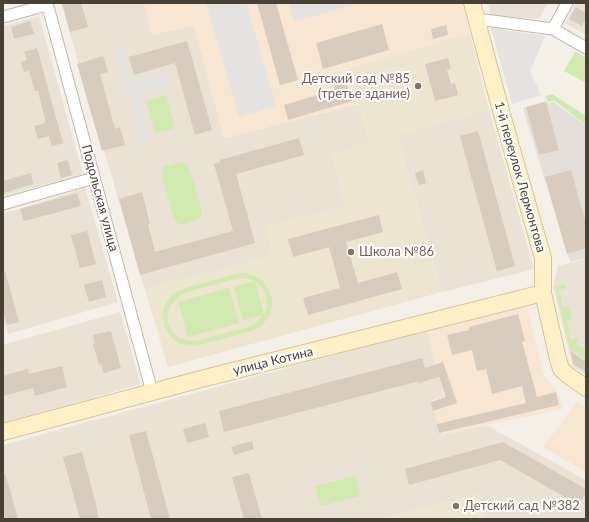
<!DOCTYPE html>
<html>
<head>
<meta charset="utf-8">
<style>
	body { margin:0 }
	#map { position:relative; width:589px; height:522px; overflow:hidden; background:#f4f0e8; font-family:Lato,sans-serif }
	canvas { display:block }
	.frame { position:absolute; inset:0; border:4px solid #484136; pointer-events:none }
</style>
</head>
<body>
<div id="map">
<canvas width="589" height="522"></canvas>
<div class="frame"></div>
</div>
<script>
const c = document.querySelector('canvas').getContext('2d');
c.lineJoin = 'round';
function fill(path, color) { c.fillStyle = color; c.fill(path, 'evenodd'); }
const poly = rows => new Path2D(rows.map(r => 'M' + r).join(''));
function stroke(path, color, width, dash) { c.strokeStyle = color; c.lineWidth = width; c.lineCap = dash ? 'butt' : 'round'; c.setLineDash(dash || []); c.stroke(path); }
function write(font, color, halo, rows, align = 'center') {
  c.font = font + ' Lato,sans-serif'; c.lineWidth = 4; c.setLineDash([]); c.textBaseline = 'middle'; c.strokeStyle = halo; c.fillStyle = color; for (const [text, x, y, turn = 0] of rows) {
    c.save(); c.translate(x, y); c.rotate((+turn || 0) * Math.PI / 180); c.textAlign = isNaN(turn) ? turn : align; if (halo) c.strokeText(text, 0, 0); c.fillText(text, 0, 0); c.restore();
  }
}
fill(poly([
	[61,3,144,3,152,35,194,25,224,138,359,104,370,142,332,154,346,206,267,227,272,250,270,254,265,258,145,290],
	[488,3,548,3,539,19,491,15],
	[576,3,586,3,586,35,565,23],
	[39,16,83,174,3,196,3,26],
	[489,109,534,269,442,292,397,135],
	[85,188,118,302,8,334,3,318,3,213,20,209],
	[586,259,586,374,573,367,553,287,558,266],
	[120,312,141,384,3,423,3,345],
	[427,330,444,396,441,435,486,425,586,480,586,519,485,519,478,494,381,519,3,519,3,445]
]), '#e9e2d5');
fill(poly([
	[144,3,462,3,470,33,349,68,359,104,224,138,194,26,152,35],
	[526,303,544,376,558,392,563,409,486,425,441,435,431,400,444,396,427,330],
	[577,402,586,406,586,472,543,447]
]), '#f7e6d2');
fill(poly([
	[546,101,548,104,554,102,585,125,586,129,586,258,571,262,568,256,523,108]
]), '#e4dfd9');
fill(poly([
	[470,33,489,109,397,135,442,292,168,367,145,290,265,258,270,254,272,250,271,244,267,227,346,206,332,153,370,142,349,68],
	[478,494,485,519,381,519]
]), '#eee5d1');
fill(poly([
	[575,52,586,58,586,83,564,71],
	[552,94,586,116,586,125,555,101,548,102,545,96],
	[166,95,175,128,155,133,146,101],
	[182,162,189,168,202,211,199,219,180,225,174,219,162,176,164,167],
	[240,273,245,273,255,276,263,281,268,289,272,298,272,307,269,316,263,324,260,327,251,331,197,346,187,346,183,345,178,343,170,336,165,328,163,318,164,308,166,303,172,295,176,292,185,288],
	[238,278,246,278,254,281,234,287,243,320,263,315,259,320,253,325,249,327,195,341,190,341,183,339,179,338,173,332,168,322,168,314,170,306,178,297,185,293],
	[255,281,263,289,266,297,267,306,264,315],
	[566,285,566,288,559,290,563,307,568,306,572,319,567,321,570,339,577,338,578,339,576,344,586,350,586,361,579,356,580,355,572,350,570,350,555,286],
	[229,288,239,323,188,337,178,302],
	[355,476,360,496,321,506,315,486]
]), '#d1eaaf');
fill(poly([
	[206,3,246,3,276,106,239,117],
	[289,3,360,3,294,22],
	[491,28,545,36,530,71,541,95,512,104],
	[121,47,130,81,164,72,168,87,137,96,150,143,142,145,115,48]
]), '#e5e3e0');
fill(poly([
	[62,3,81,3,88,27,70,32],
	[257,3,276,3,298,80,280,85],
	[576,7,586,13,586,19,582,26,569,19],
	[30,21,34,34,14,39,11,27],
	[382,24,389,50,323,69,316,43],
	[446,25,448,35,433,39,431,29],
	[187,41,212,130,195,135,175,63,134,75,129,57],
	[37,48,63,143,52,146,49,136,38,139,34,126,46,123,38,91,35,91,29,71,24,72,21,62,27,60,24,52],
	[103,56,108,72,100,74,115,129,120,127,125,145,102,151,77,64],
	[448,58,451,69,447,70,451,84,455,83,458,95,435,101,425,64],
	[345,78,352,101,288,120,284,105,335,90,333,82],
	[546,102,559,150,539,155,526,107],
	[478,131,515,266,497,271,460,136],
	[299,138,304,155,236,174,255,243,140,275,119,199,142,192,150,224,148,225,155,252,233,231,214,164,220,162,220,160],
	[68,160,72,175,61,178,57,163],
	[423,170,426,183,419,185,415,173],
	[571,170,586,224,586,248,567,254,545,177],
	[31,173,33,184,12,190,12,191,3,193,3,181],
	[77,193,81,206,24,221,20,209],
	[379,215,383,232,346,242,358,283,397,272,402,289,308,315,303,298,340,288,329,247,293,257,288,239],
	[87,231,96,264,80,268,71,235],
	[3,271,5,271,19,322,7,325,3,311],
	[102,280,106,297,89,302,84,285],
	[518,314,525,341,522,342,537,397,556,392,559,405,439,433,437,424,526,403,522,386,492,394,486,369,477,371,472,350,452,355,447,335,469,330,469,327],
	[111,331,121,368,104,373,101,364,99,365,93,344,95,343,93,335],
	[570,351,586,362,586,372,574,365],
	[422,358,425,368,443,362,457,403,433,411,431,402,446,397,439,377,419,383,419,381,224,432,219,411],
	[62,366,67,387,35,396,33,388,3,396,3,376,28,369,29,374],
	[205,423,209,437,187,443,183,429],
	[146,431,170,519,151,519,129,435],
	[252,441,254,449,234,455,231,447],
	[503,442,586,489,586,492,579,505,500,460,409,485,405,469],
	[82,452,95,501,99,519,80,519,63,457],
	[3,473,5,473,18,519,3,519],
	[249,473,262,519,244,519,232,477]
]), '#d7ccbd');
const street = poly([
	[47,3,152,392],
	[3,17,47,5],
	[477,19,553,29,586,48],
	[553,29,567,3],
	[3,204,94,178]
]);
const secondary = poly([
	[472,3,503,118,543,258,543,293,558,359,561,369,569,376,586,388],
	[3,432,201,379,543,293]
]);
stroke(street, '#c0b8aa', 13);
stroke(secondary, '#d6c496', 18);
stroke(street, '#fff', 11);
stroke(secondary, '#fff0c7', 16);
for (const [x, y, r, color] of [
	[418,86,4,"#8d6e63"],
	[351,252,4,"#8d6e63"],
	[456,506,4,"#8d6e63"]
]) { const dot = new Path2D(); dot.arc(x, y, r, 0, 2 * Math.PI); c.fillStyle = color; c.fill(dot); stroke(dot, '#fff', 1.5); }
write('13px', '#785e54', '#fff', [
	["Детский сад №85",410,79,"right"],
	["(третье здание)",410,94,"right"],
	["Школа №86",359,252],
	["Детский сад №382",464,506]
], 'left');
write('13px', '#484136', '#fff', [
	["1-й переулок Лермонтова",520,177,74],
	["Подольская улица",100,198,75],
	["улица Котина",273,361,-14]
]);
</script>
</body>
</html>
